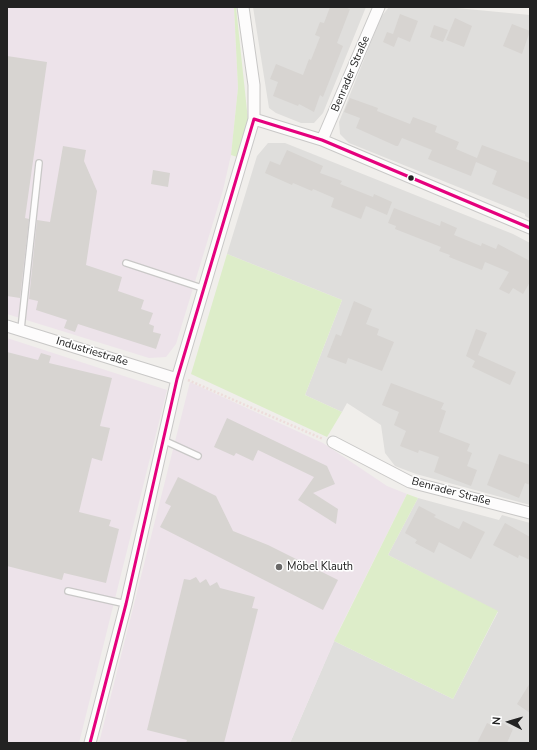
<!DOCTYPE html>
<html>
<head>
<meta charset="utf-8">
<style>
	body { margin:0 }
	#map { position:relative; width:537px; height:750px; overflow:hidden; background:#f0eeeb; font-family:"Nunito Sans",sans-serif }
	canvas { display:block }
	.frame { position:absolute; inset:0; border:8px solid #222; pointer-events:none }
	.north { position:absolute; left:489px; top:702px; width:40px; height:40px; -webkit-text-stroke:3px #fff; paint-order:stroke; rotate:275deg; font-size:11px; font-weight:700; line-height:16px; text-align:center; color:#222 }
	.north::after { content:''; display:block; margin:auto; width:14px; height:18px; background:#222; clip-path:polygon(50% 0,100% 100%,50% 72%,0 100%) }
</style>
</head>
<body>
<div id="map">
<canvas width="537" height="750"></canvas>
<div class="frame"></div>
<div class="north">N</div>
</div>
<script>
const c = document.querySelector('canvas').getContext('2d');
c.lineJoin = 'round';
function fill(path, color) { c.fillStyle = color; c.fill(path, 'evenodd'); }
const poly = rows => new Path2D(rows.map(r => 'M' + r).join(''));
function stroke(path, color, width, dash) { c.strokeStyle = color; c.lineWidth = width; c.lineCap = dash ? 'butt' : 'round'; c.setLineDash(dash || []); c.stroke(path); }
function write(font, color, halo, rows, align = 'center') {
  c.font = font + ' "Nunito Sans",sans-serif'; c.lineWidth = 3; c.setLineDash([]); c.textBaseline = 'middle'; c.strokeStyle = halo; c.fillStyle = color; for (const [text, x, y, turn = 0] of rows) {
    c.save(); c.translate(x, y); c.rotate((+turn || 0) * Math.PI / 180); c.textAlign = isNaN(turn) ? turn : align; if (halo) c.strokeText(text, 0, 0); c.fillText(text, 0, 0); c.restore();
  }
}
fill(poly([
	[253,7,366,7,323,113,314,123,301,123,276,113,269,108],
	[389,7,446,7,530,15,530,219,525,216,525,214,349,143,340,134,339,122,381,17],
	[268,143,285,143,513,234,530,243,530,505,416,474,395,466,385,453,381,425,347,403,342,412,305,395,342,300,227,254,257,156],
	[418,498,499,520,502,515,530,523,530,743,290,743,334,641,453,699,498,612,388,555]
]), '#dfdedc');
fill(poly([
	[7,7,234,7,238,88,231,155,223,190,176,344,166,357,149,358,7,314],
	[7,338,167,390,79,743,7,743],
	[190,382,323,443,387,486,407,494,340,628,290,743,99,743]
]), '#ede3ea');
fill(poly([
	[234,7,236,7,248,120,237,157,231,155,238,88],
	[227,254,342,300,305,395,342,412,327,437,191,374],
	[407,494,418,498,388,555,498,611,453,699,334,641]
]), '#ddedc9');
fill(poly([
	[330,7,344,7,350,9,337,43,343,46,323,97,320,95,314,112,299,104,298,106,273,96,278,82,270,79,276,64,303,75,309,59,311,60,320,37,315,35,320,22,324,23],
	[400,14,418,21,410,42,398,37,394,47,383,42,387,32,393,34],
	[455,18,472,26,464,47,446,40],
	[512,24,530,31,522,54,503,46],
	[434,25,448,30,443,42,430,37],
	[7,56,47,62,25,218,29,219,20,298,7,296],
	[350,98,378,108,377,111,410,124,413,117,437,126,435,132,459,142,456,149,477,158,482,145,530,163,530,200,492,184,497,171,476,162,471,176,428,159,432,150,402,138,398,146,396,146,356,128,360,118,344,112],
	[63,146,86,150,84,161,97,191,86,265,122,277,118,291,144,300,141,309,153,313,149,324,154,326,153,332,161,334,156,349,78,324,75,332,64,328,67,320,36,310,38,301,29,299,37,220,50,222],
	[287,150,323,166,320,173,342,181,340,184,373,197,374,194,392,202,387,215,366,206,361,219,331,207,334,198,313,189,312,191,293,183,292,185,265,173,270,161,280,165],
	[153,170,170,173,168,187,151,184],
	[394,208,440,226,441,221,457,228,454,235,481,246,482,243,496,249,498,244,530,261,530,282,523,294,513,288,509,294,499,289,509,272,485,262,482,270,449,257,450,255,439,251,441,247,395,229,396,226,388,223],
	[354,301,372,309,366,324,379,329,377,335,394,342,382,371,348,358,346,364,327,357,336,334,341,336],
	[476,329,487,333,478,355,516,372,510,385,472,367,475,361,466,356],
	[7,352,38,360,41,353,51,356,49,363,112,378,100,426,110,428,102,461,92,458,79,512,111,520,109,526,119,529,106,583,64,573,62,580,7,566],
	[391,383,444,403,441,409,446,411,439,432,470,444,467,451,472,453,467,466,477,470,471,486,434,472,439,457,419,450,418,453,400,446,406,431,394,425,399,412,382,405],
	[227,418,327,466,335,484,313,493,338,509,336,524,298,500,314,477,258,450,253,461,236,453,234,456,214,447],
	[499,454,530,465,530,485,525,483,519,498,487,485],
	[178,477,216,496,233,531,268,545,338,580,323,610,160,527,171,506,165,503],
	[419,506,436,515,434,517,459,529,463,521,485,532,471,559,439,542,434,553,415,543,417,540,405,533],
	[505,523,530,537,530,560,519,555,518,558,493,545],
	[196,577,200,583,206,579,210,586,217,582,220,588,255,597,252,608,258,609,224,743,186,743,187,740,147,730,184,579,190,580],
	[530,683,530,713,517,704],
	[501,722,513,729,507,743,477,743,487,723,498,728]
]), '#d7d4d1');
const service = poly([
	[126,263,205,289],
	[21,329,39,163],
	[163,440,198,456],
	[68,591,126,604]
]);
const minor = poly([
	[254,119,322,140,530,228],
	[322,140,379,7],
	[7,326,177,379],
	[333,442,410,482,530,513],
	[90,743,126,604,177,379,254,119,254,85,243,7]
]);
stroke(service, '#c9c8c7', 8);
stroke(minor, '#c9c8c7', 13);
stroke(poly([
	[188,380,323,439]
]), '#eddddb', 2.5, [2, 2]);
stroke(service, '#fdfcfc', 5.5);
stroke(minor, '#fdfcfc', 11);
stroke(poly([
	[90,743,126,604,177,379,254,119,322,140,530,228]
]), '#e5007d', 3);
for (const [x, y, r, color] of [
	[411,178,3.5,"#222"],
	[279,567,4,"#6a6968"]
]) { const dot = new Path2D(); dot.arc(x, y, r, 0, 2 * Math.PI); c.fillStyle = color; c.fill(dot); stroke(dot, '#fff', 1.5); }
write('11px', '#222', '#fff', [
	["Benrader Straße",351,74,-67],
	["Industriestraße",92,352,17],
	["Benrader Straße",451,492,15]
]);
write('11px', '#222', '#fff', [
	["Möbel Klauth",287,567]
], 'left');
</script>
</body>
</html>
